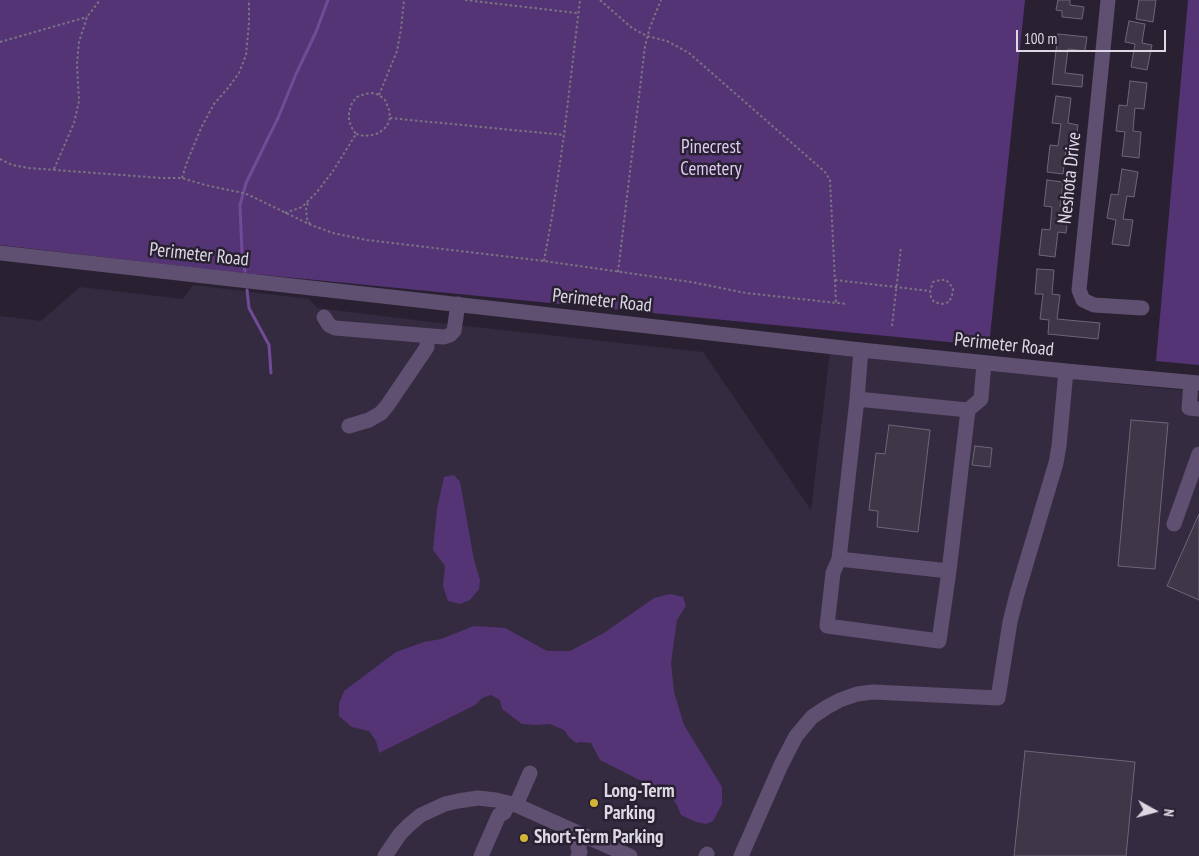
<!DOCTYPE html>
<html>
<head>
<meta charset="utf-8">
<style>
	body { margin:0 }
	#map { position:relative; width:1199px; height:856px; overflow:hidden; background:#292132; font-family:"PT Sans Narrow",sans-serif }
	canvas { display:block }
	.north { position:absolute; left:1129px; top:786px; width:50px; height:50px; -webkit-text-stroke:4px #292132; paint-order:stroke; rotate:97deg; font-size:14px; font-weight:700; line-height:20px; text-align:center; color:#ddd9e4 }
	.north::after { content:''; display:block; margin:auto; width:18px; height:22px; background:#ddd9e4; clip-path:polygon(50% 0,100% 100%,50% 72%,0 100%) }
	.scale { position:absolute; left:1016px; top:30px; width:150px; height:22px; box-sizing:border-box; border:2px solid #ddd9e4; border-top:0; padding-left:6px; font-size:15px; line-height:18px; white-space:nowrap; color:#ddd9e4; -webkit-text-stroke:4px #292132; paint-order:stroke }
</style>
</head>
<body>
<div id="map">
<canvas width="1199" height="856"></canvas>
<div class="north">N</div>
<div class="scale">100 m</div>
</div>
<script>
const c = document.querySelector('canvas').getContext('2d');
c.lineJoin = 'round';
function fill(path, color) { c.fillStyle = color; c.fill(path, 'evenodd'); }
const poly = rows => new Path2D(rows.map(r => 'M' + r).join(''));
function stroke(path, color, width, dash) { c.strokeStyle = color; c.lineWidth = width; c.lineCap = dash ? 'butt' : 'round'; c.setLineDash(dash || []); c.stroke(path); }
function write(font, color, halo, rows, align = 'center') {
  c.font = font + ' "PT Sans Narrow",sans-serif'; c.lineWidth = 5; c.setLineDash([]); c.textBaseline = 'middle'; c.strokeStyle = halo; c.fillStyle = color; for (const [text, x, y, turn = 0] of rows) {
    c.save(); c.translate(x, y); c.rotate((+turn || 0) * Math.PI / 180); c.textAlign = isNaN(turn) ? turn : align; if (halo) c.strokeText(text, 0, 0); c.fillText(text, 0, 0); c.restore();
  }
}
fill(poly([
	[193,285,309,299,317,308,456,325,703,352,811,510,830,352,1128,385,1199,392,1199,856,0,856,0,316,41,321,80,287,183,299]
]), '#352b40');
fill(poly([
	[0,0,1025,0,989,346,224,271,0,245],
	[1188,0,1199,0,1199,365,1156,361],
	[454,475,460,482,474,560,480,580,479,589,470,600,460,604,448,601,443,586,445,566,433,550,437,509,444,477],
	[670,594,683,597,686,606,677,620,671,663,674,692,684,725,722,787,722,804,713,821,706,824,696,822,681,815,677,805,673,799,665,793,600,760,591,743,580,742,576,743,569,737,564,730,550,724,536,725,522,724,502,709,500,700,491,695,482,698,475,705,379,753,376,741,369,731,352,727,339,716,339,704,344,691,396,652,424,642,441,639,474,626,505,628,547,651,570,651,604,633,654,598]
]), '#553475');
stroke(poly([
	[245,271,242,253,240,205,246,183,278,118,296,74,316,32,328,0],
	[247,290,249,308,269,345,271,373]
]), '#724b98', 3);
const building = poly([
	[1058,0,1070,0,1070,5,1084,7,1082,19,1062,17,1062,11,1056,10,1058,0],
	[1139,0,1156,0,1153,22,1136,19,1139,0],
	[1129,21,1145,24,1142,43,1152,45,1147,70,1131,67,1135,44,1125,42,1129,21],
	[1058,34,1087,37,1085,51,1068,49,1065,73,1083,75,1082,87,1052,84,1058,34],
	[1130,81,1147,83,1144,109,1135,108,1133,131,1141,132,1139,158,1122,156,1125,132,1116,131,1119,105,1127,106,1130,81],
	[1056,96,1071,98,1068,123,1078,125,1075,150,1066,149,1063,174,1047,172,1050,145,1058,146,1061,124,1052,123,1056,96],
	[1122,169,1138,172,1134,197,1127,196,1123,219,1133,220,1129,246,1112,244,1116,220,1107,218,1111,194,1118,195,1122,169],
	[1047,180,1063,182,1060,207,1069,208,1066,233,1058,232,1055,257,1039,255,1042,229,1050,230,1052,207,1044,206,1047,180],
	[1037,269,1054,270,1052,294,1060,295,1057,319,1100,323,1098,339,1048,334,1049,320,1040,319,1043,294,1035,294,1037,269],
	[1131,420,1168,423,1155,569,1118,566,1131,420],
	[889,425,930,430,918,532,877,527,878,511,869,510,876,453,885,454,889,425],
	[975,446,992,448,990,467,972,465,975,446],
	[1199,514,1199,600,1167,586,1199,514],
	[1025,751,1135,762,1126,856,1014,856,1025,751]
]);
fill(building, '#3f3748');
stroke(building, '#6e6579', 1);
stroke(poly([
	[465,0,577,13],
	[600,0,632,28,647,36,667,41,689,53,825,172,830,180,836,302],
	[0,42,87,17],
	[379,95,397,51,401,29,404,0],
	[390,118,564,135],
	[0,159,12,165,29,168,162,178,182,178,205,185,239,192,249,195,311,225,333,233,367,240,544,261,691,282,746,293,846,304],
	[54,169,74,123,79,101,77,64,79,42,87,17,100,0],
	[182,178,187,162,201,128,214,104,228,88,239,73,246,55,249,23,249,0],
	[308,203,306,209,307,219,310,224],
	[285,213,302,207,317,192,333,171,356,134,352,128,349,121,349,112,352,103,357,97,365,94,373,93,379,95,385,100,389,110,390,118,387,126,379,133,372,135,364,136,356,134],
	[544,261,553,211,564,135,580,0],
	[618,272,645,46,650,27,661,0],
	[835,280,930,291,931,297,934,302,942,304,949,302,952,296,953,289,950,284,946,280,940,280,933,282,930,291],
	[892,326,901,247]
]), '#7a7382', 2, [2.5, 2.5]);
stroke(poly([
	[1108,0,1079,290,1083,300,1094,305,1142,308],
	[0,253,861,350,1066,371,1199,383],
	[324,317,329,325,335,328,444,337,450,335,454,331,458,304],
	[1191,383,1189,408,1199,409],
	[857,399,861,350],
	[968,410,981,399,984,363],
	[349,426,369,420,381,413,387,406,423,353,427,347,427,336],
	[1174,524,1199,454],
	[839,559,949,571,968,410,857,399,839,559,833,573,827,626,939,641,949,571],
	[516,805,530,773],
	[385,856,400,834,410,824,421,815,445,804,458,801,478,798,496,800,516,805,630,856],
	[481,856,499,815,504,813,509,803],
	[578,856,580,852,578,848,584,835],
	[706,856,707,854],
	[741,856,781,765,796,736,812,717,827,707,840,700,857,694,873,692,998,698,1010,622,1017,594,1056,463,1059,446,1066,371]
]), '#5f4f70', 15);
for (const [x, y, r, color] of [
	[594,803,5,"#d3b635"],
	[524,838,5,"#d3b635"]
]) { const dot = new Path2D(); dot.arc(x, y, r, 0, 2 * Math.PI); c.fillStyle = color; c.fill(dot); stroke(dot, '#292132', 2); }
write('19px', '#ddcaf5', '#292132', [
	["Pinecrest",711,148],
	["Cemetery",711,170]
]);
write('19px', '#ddd9e4', '#292132', [
	["Neshota Drive",1070,178,-84],
	["Perimeter Road",199,255,6],
	["Perimeter Road",602,301,6],
	["Perimeter Road",1004,345,6]
]);
write('bold 19px', '#ddd9e4', '#292132', [
	["Long-Term",604,792],
	["Parking",604,814],
	["Short-Term Parking",534,838]
], 'left');
</script>
</body>
</html>
